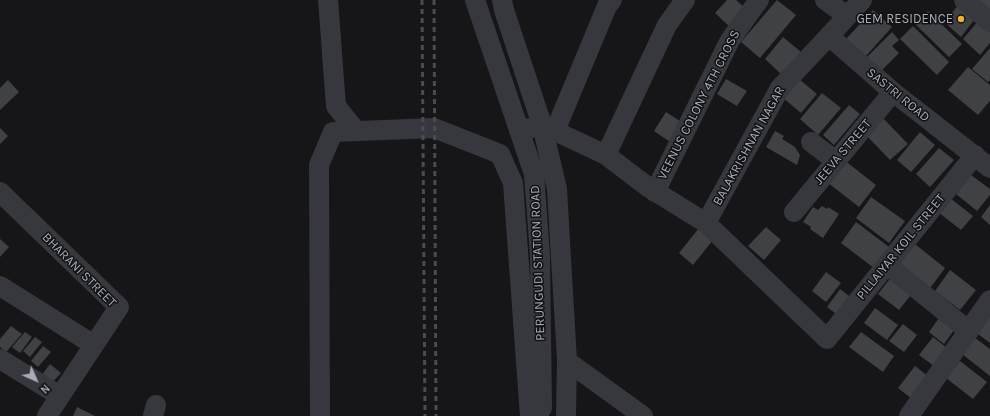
<!DOCTYPE html>
<html>
<head>
<meta charset="utf-8">
<style>
	body { margin:0 }
	#map { position:relative; width:990px; height:416px; overflow:hidden; background:#161618; font-family:Karla,sans-serif }
	canvas { display:block }
	.north { position:absolute; left:16px; top:360px; width:40px; height:40px; -webkit-text-stroke:3px #111113; paint-order:stroke; rotate:135deg; font-size:11px; font-weight:700; line-height:16px; text-align:center; color:#a8adb8 }
	.north::after { content:''; display:block; margin:auto; width:14px; height:18px; background:#a8adb8; clip-path:polygon(50% 0,100% 100%,50% 72%,0 100%) }
</style>
</head>
<body>
<div id="map">
<canvas width="990" height="416"></canvas>
<div class="north">N</div>
</div>
<script>
const c = document.querySelector('canvas').getContext('2d');
c.lineJoin = 'round';
function fill(path, color) { c.fillStyle = color; c.fill(path, 'evenodd'); }
const poly = rows => new Path2D(rows.map(r => 'M' + r).join(''));
function stroke(path, color, width, dash) { c.strokeStyle = color; c.lineWidth = width; c.lineCap = dash ? 'butt' : 'round'; c.setLineDash(dash || []); c.stroke(path); }
function write(font, color, halo, rows, align = 'center') {
  c.font = font + ' Karla,sans-serif'; c.lineWidth = 3; c.setLineDash([]); c.textBaseline = 'middle'; c.strokeStyle = halo; c.fillStyle = color; for (const [text, x, y, turn = 0] of rows) {
    c.save(); c.translate(x, y); c.rotate((+turn || 0) * Math.PI / 180); c.textAlign = isNaN(turn) ? turn : align; if (halo) c.strokeText(text, 0, 0); c.fillText(text, 0, 0); c.restore();
  }
}
fill(poly([
	[727,0,736,0,746,9,730,27,715,13],
	[777,0,796,15,760,58,741,42],
	[977,0,990,0,990,10],
	[961,2,977,16,961,37,944,22],
	[873,10,892,27,865,57,846,39],
	[928,11,962,44,949,57,915,24],
	[979,20,990,29,990,43,980,55,963,39],
	[913,26,949,62,937,75,900,39],
	[892,32,899,40,892,46,899,53,881,71,867,57],
	[783,37,801,52,782,75,765,59],
	[990,48,990,80,988,82,972,69],
	[968,67,990,85,990,101,978,115,948,90],
	[726,79,747,91,737,106,717,94],
	[799,79,817,94,801,113,783,98],
	[8,80,19,92,0,110,0,88],
	[822,93,841,108,818,135,800,119],
	[849,105,860,114,834,145,823,135],
	[666,112,686,125,673,144,654,131],
	[880,115,908,144,890,160,863,132],
	[0,128,8,136,0,144],
	[775,131,784,136,782,139,795,147,800,155,797,165,766,147],
	[920,132,935,145,911,172,897,160],
	[939,148,954,160,930,187,916,174],
	[844,160,876,185,859,207,827,182],
	[971,175,990,189,990,195,977,211,956,194],
	[871,197,905,221,889,243,856,218],
	[950,198,973,216,961,230,938,212],
	[990,205,990,225,981,217],
	[822,206,827,209,828,207,839,214,823,238,810,229,811,227,803,222,813,207,818,210],
	[856,222,889,247,874,268,841,243],
	[766,227,781,240,764,260,748,246],
	[699,228,713,240,693,265,679,253],
	[0,239,9,247,0,257],
	[915,244,945,268,928,291,897,267],
	[950,270,976,290,960,310,935,291],
	[826,272,841,283,826,302,812,291],
	[893,275,914,291,899,310,878,294],
	[840,289,853,299,839,316,827,307],
	[875,308,898,325,887,340,864,323],
	[990,313,990,343,974,331],
	[939,318,954,330,944,344,929,332],
	[903,324,917,335,904,352,889,341],
	[11,326,22,334,6,352,0,347,0,339],
	[25,332,32,337,20,353,12,347],
	[861,332,894,356,883,372,849,347],
	[35,337,42,342,30,357,23,351],
	[933,337,947,348,934,366,919,355],
	[975,338,990,349,990,376,962,354],
	[43,346,51,352,38,367,31,361],
	[960,361,987,382,973,399,946,378],
	[50,364,61,373,51,384,41,376],
	[915,366,929,377,912,399,898,388],
	[77,407,95,416,73,416]
]), '#404145');
stroke(poly([
	[328,0,336,106,356,131],
	[475,0,534,174,540,255,542,408],
	[502,0,504,10,542,125,557,189,567,361,566,416],
	[825,0,847,16],
	[862,0,829,36,893,92,990,168],
	[964,0,990,22],
	[519,131,542,125,606,155,648,187,706,223,827,339,975,155],
	[555,131,607,6,612,0],
	[811,142,836,161],
	[606,155,667,25,685,0],
	[0,192,119,307,47,416],
	[655,192,730,40,759,0],
	[794,212,893,92],
	[706,223,780,88,829,36],
	[887,265,969,331],
	[0,286,94,345],
	[0,359,60,396],
	[567,361,643,416],
	[153,416,156,405],
	[320,416,319,165,333,132,434,128,500,154,513,183,530,416],
	[909,416,990,300]
]), '#37383d', 20);
stroke(poly([
	[422,0,425,416],
	[434,0,436,416]
]), '#4a4c52', 3, [5, 4]);
for (const [x, y, r, color] of [
	[961,19,4,"#f2b134"]
]) { const dot = new Path2D(); dot.arc(x, y, r, 0, 2 * Math.PI); c.fillStyle = color; c.fill(dot); stroke(dot, '#111113', 1.5); }
write('13px', '#a8adb8', '#111113', [
	["GEM RESIDENCE",953,19]
], 'right');
write('13px', '#a8adb8', '#111113', [
	["SASTRI ROAD",898,95,39],
	["VEENUS COLONY 4TH CROSS",699,105,-63],
	["BALAKRISHNAN NAGAR",749,146,-61],
	["JEEVA STREET",843,152,-50],
	["PILLAIYAR KOIL STREET",901,247,-51],
	["PERUNGUDI STATION ROAD",538,263,-92],
	["BHARANI STREET",79,270,45]
]);
</script>
</body>
</html>
